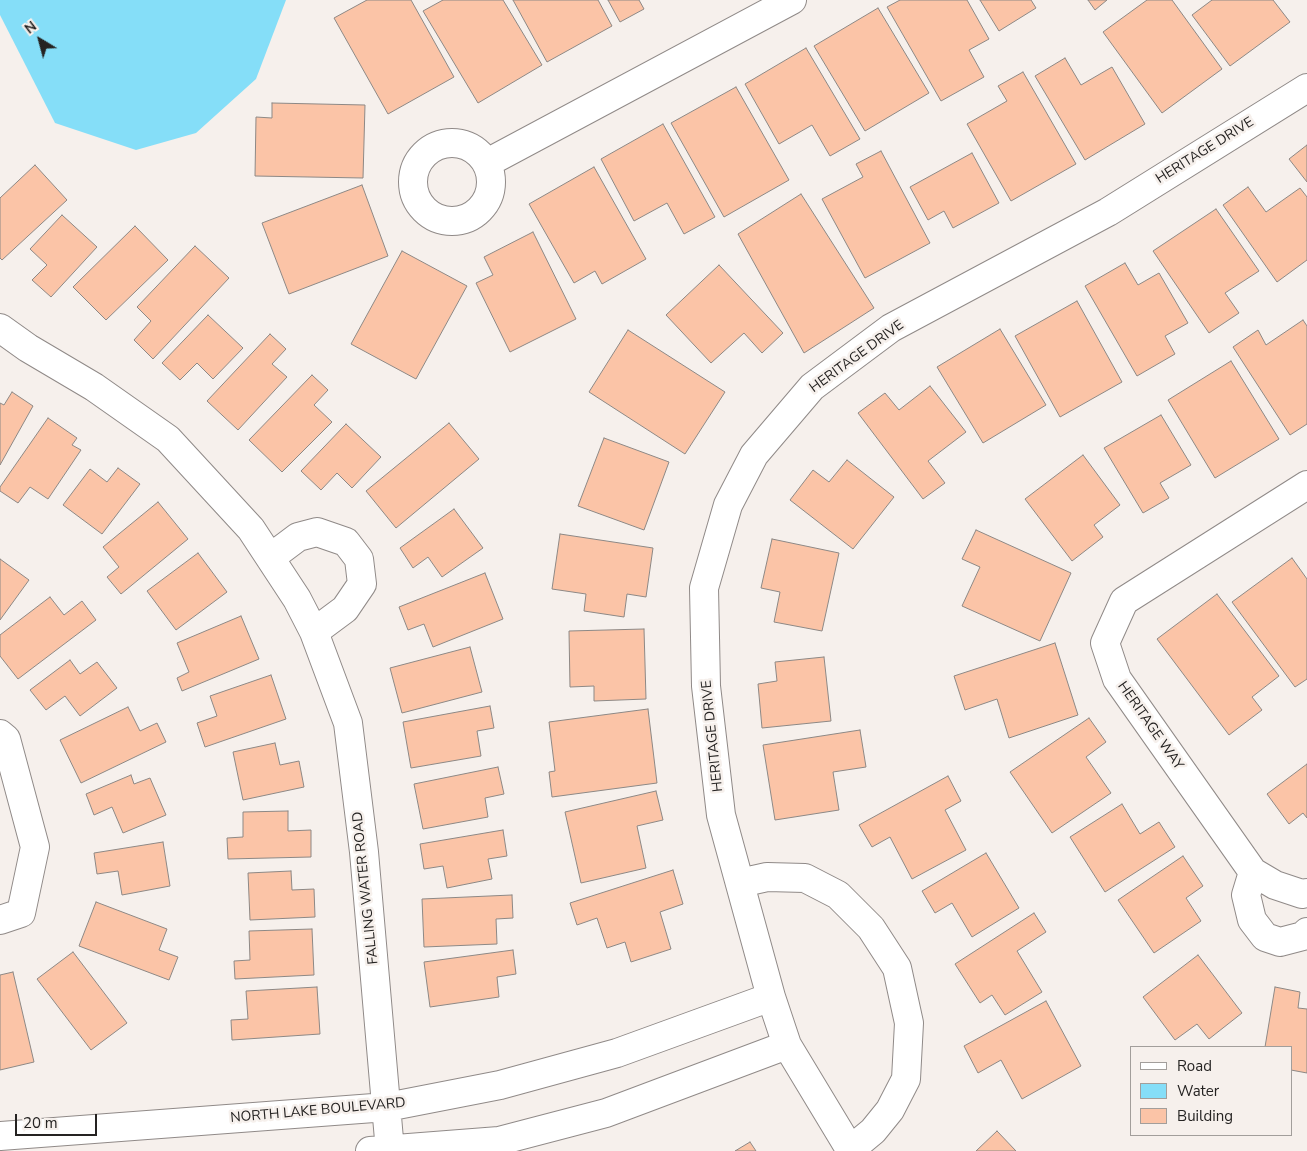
<!DOCTYPE html>
<html>
<head>
<meta charset="utf-8">
<style>
	body { margin:0 }
	#map { position:relative; width:1307px; height:1151px; overflow:hidden; background:#f6f0ec; font-family:"Nunito Sans",sans-serif }
	canvas { display:block }
	.legend { position:absolute; left:1130px; top:1046px; width:162px; height:90px; box-sizing:border-box; background:#f6f0ec; border:1px solid #a29e9b; margin:0; padding:6px 9px; list-style:none; font-size:15px; color:#252322 }
	.legend li { display:flex; align-items:center; gap:10px; height:25px }
	.legend b { width:25px; border:1px solid #a29e9b }
	.north { position:absolute; left:15px; top:15px; width:50px; height:50px; -webkit-text-stroke:4px #f6f0ec; paint-order:stroke; rotate:323deg; font-size:14px; font-weight:700; line-height:20px; text-align:center; color:#252322 }
	.north::after { content:''; display:block; margin:auto; width:18px; height:22px; background:#252322; clip-path:polygon(50% 0,100% 100%,50% 72%,0 100%) }
	.scale { position:absolute; left:15px; top:1114px; width:82px; height:22px; box-sizing:border-box; border:2px solid #252322; border-top:0; padding-left:6px; font-size:15px; line-height:18px; white-space:nowrap; color:#252322; -webkit-text-stroke:4px #f6f0ec; paint-order:stroke }
</style>
</head>
<body>
<div id="map">
<canvas width="1307" height="1151"></canvas>
<ul class="legend">
<li><b style="height:6px;background:#fff"></b>Road</li>
<li><b style="height:14px;background:#85def8"></b>Water</li>
<li><b style="height:14px;background:#fbc4a7"></b>Building</li>
</ul>
<div class="north">N</div>
<div class="scale">20 m</div>
</div>
<script>
const c = document.querySelector('canvas').getContext('2d');
c.lineJoin = 'round';
function fill(path, color) { c.fillStyle = color; c.fill(path, 'evenodd'); }
const poly = rows => new Path2D(rows.map(r => 'M' + r).join(''));
function stroke(path, color, width, dash) { c.strokeStyle = color; c.lineWidth = width; c.lineCap = dash ? 'butt' : 'round'; c.setLineDash(dash || []); c.stroke(path); }
function write(font, color, halo, rows, align = 'center') {
  c.font = font + ' "Nunito Sans",sans-serif'; c.lineWidth = 5; c.setLineDash([]); c.textBaseline = 'middle'; c.strokeStyle = halo; c.fillStyle = color; for (const [text, x, y, turn = 0] of rows) {
    c.save(); c.translate(x, y); c.rotate((+turn || 0) * Math.PI / 180); c.textAlign = isNaN(turn) ? turn : align; if (halo) c.strokeText(text, 0, 0); c.fillText(text, 0, 0); c.restore();
  }
}
fill(poly([
	[0,0,286,0,256,79,196,133,136,150,55,123,0,15]
]), '#85def8');
const building = poly([
	[367,0,411,0,454,77,388,114,334,18,367,0],
	[443,0,503,0,542,65,478,103,423,11,443,0],
	[513,0,598,0,612,26,547,62,513,0],
	[608,0,639,0,644,9,620,22,608,0],
	[900,0,967,0,989,39,969,50,984,77,941,101,887,7,900,0],
	[980,0,1031,0,1036,8,999,31,980,0],
	[1088,0,1107,0,1095,10,1088,0],
	[1147,0,1172,0,1222,69,1162,113,1103,32,1147,0],
	[1212,0,1273,0,1290,22,1230,66,1192,15,1212,0],
	[878,8,929,93,865,131,814,46,878,8],
	[806,48,860,139,830,156,812,125,779,144,745,84,806,48],
	[1065,58,1081,85,1112,67,1145,124,1085,160,1035,76,1065,58],
	[1023,72,1076,164,1011,201,967,124,1007,101,998,86,1023,72],
	[736,87,789,180,724,217,671,123,736,87],
	[272,103,365,105,363,178,255,176,256,117,272,118,272,103],
	[663,124,715,217,684,234,667,203,634,221,601,159,663,124],
	[1307,145,1307,182,1289,159,1307,145],
	[881,151,930,243,865,278,822,199,863,177,856,164,881,151],
	[972,153,999,203,953,228,944,211,928,220,910,187,972,153],
	[35,165,67,200,2,260,0,258,0,198,35,165],
	[594,167,646,259,602,284,595,271,574,283,529,204,594,167],
	[362,185,388,256,289,294,262,223,362,185],
	[1248,187,1266,212,1300,188,1307,197,1307,260,1277,282,1223,205,1248,187],
	[801,194,874,308,804,353,738,234,801,194],
	[1216,209,1259,271,1225,293,1239,313,1209,333,1153,251,1216,209],
	[62,215,97,247,51,297,32,280,47,265,30,249,62,215],
	[135,226,168,260,106,320,73,287,135,226],
	[533,232,576,319,510,352,476,283,493,275,484,257,533,232],
	[195,246,229,278,153,359,134,340,151,321,137,307,195,246],
	[402,251,467,286,416,379,351,344,402,251],
	[1125,263,1138,285,1159,273,1188,323,1165,336,1175,354,1137,376,1085,286,1125,263],
	[719,265,783,333,762,353,744,333,711,363,666,315,719,265],
	[1077,301,1122,382,1060,417,1015,336,1077,301],
	[208,315,243,348,213,379,197,363,180,380,162,363,208,315],
	[1303,320,1307,326,1307,424,1290,435,1233,347,1258,330,1266,345,1303,320],
	[1000,329,1046,405,983,443,937,367,1000,329],
	[628,330,725,392,685,454,589,392,628,330],
	[270,334,286,349,272,364,287,377,238,430,207,401,270,334],
	[1231,361,1279,439,1215,478,1168,400,1231,361],
	[312,375,328,390,314,405,332,422,282,472,249,440,312,375],
	[930,386,966,432,928,461,945,483,923,499,858,413,885,393,899,410,930,386],
	[12,392,33,406,0,465,0,403,4,405,12,392],
	[1161,415,1191,465,1160,483,1169,498,1143,513,1104,448,1161,415],
	[48,418,77,438,72,445,81,450,48,499,30,487,18,503,0,491,0,487,48,418],
	[449,423,479,459,396,528,366,491,449,423],
	[346,424,381,457,352,488,337,473,321,490,301,471,346,424],
	[604,438,669,462,644,530,578,506,604,438],
	[1083,455,1120,505,1094,525,1103,537,1072,561,1025,499,1083,455],
	[847,460,894,497,853,549,790,500,813,470,829,482,847,460],
	[118,468,140,484,102,534,63,505,90,469,107,482,118,468],
	[158,502,188,539,121,594,107,577,119,567,103,547,158,502],
	[454,509,483,548,442,577,428,557,413,568,400,548,454,509],
	[976,530,1071,573,1040,641,962,606,980,567,962,559,976,530],
	[560,534,653,548,646,597,627,594,624,617,584,611,586,594,552,589,560,534],
	[772,539,839,553,822,631,774,622,780,592,761,588,772,539],
	[198,553,227,592,176,630,147,591,198,553],
	[1292,558,1307,579,1307,679,1295,687,1232,602,1292,558],
	[0,559,29,580,0,620,0,559],
	[485,573,503,619,433,647,424,624,408,630,399,607,485,573],
	[1217,594,1279,676,1252,697,1262,710,1229,735,1157,639,1217,594],
	[50,597,64,615,82,601,96,620,18,679,0,656,0,635,50,597],
	[241,616,259,659,182,691,177,678,189,672,177,643,241,616],
	[644,629,646,699,594,701,594,686,570,687,569,631,644,629],
	[1055,643,1078,715,1009,738,997,699,965,710,954,676,1055,643],
	[470,647,482,692,402,713,390,668,470,647],
	[824,657,831,721,762,728,758,684,777,681,775,662,824,657],
	[70,660,80,674,97,662,117,688,80,716,65,696,46,710,30,690,70,660],
	[271,675,286,719,205,747,197,723,217,716,210,696,271,675],
	[490,706,494,728,477,731,481,756,411,768,403,722,490,706],
	[128,707,140,731,157,723,166,742,81,783,60,740,128,707],
	[648,709,657,783,552,797,549,772,555,771,549,722,648,709],
	[1089,718,1106,742,1086,757,1111,793,1052,833,1010,772,1089,718],
	[860,730,866,767,833,772,839,810,775,820,763,745,860,730],
	[275,743,280,765,299,761,304,787,243,800,233,752,275,743],
	[1307,764,1307,818,1303,813,1289,824,1267,794,1307,764],
	[498,767,504,794,485,798,488,817,423,829,414,784,498,767],
	[131,775,134,784,150,778,166,815,123,833,112,807,94,815,86,794,131,775],
	[948,776,961,801,945,810,966,850,912,879,890,837,872,847,859,825,948,776],
	[656,791,663,820,637,826,646,868,581,883,565,812,656,791],
	[1122,804,1140,834,1159,822,1175,847,1105,892,1070,837,1122,804],
	[288,811,288,831,311,830,311,857,228,859,227,838,243,837,243,812,288,811],
	[503,830,507,856,488,859,492,879,447,888,443,866,424,869,420,844,503,830],
	[163,842,170,886,122,895,118,871,97,874,94,853,163,842],
	[986,853,1019,908,972,937,952,903,935,913,922,891,986,853],
	[1183,856,1203,886,1186,898,1201,921,1154,953,1118,900,1183,856],
	[673,870,683,904,660,912,671,949,631,962,625,942,607,948,597,918,577,925,570,903,673,870],
	[291,871,292,890,314,889,315,917,250,920,248,873,291,871],
	[512,895,513,918,496,919,497,944,424,947,422,899,512,895],
	[96,902,167,929,159,950,178,957,169,980,79,946,96,902],
	[1034,913,1046,932,1017,951,1042,992,1005,1015,992,995,980,1003,955,964,1034,913],
	[312,929,314,975,235,979,234,961,250,960,249,931,312,929],
	[513,950,516,974,497,977,499,997,430,1007,424,962,513,950],
	[73,952,127,1023,91,1050,37,979,73,952],
	[1198,955,1242,1013,1209,1039,1197,1024,1175,1040,1143,997,1198,955],
	[13,972,34,1062,0,1070,0,975,13,972],
	[317,987,320,1034,232,1040,231,1020,248,1019,246,991,317,987],
	[1275,987,1300,992,1298,1008,1307,1009,1307,1073,1291,1070,1291,1047,1265,1047,1275,987],
	[1046,1001,1081,1066,1022,1099,1001,1060,978,1073,964,1046,1046,1001],
	[997,1131,1016,1151,976,1151,997,1131],
	[750,1142,756,1151,735,1151,750,1142]
]);
fill(building, '#fbc4a7');
stroke(building, '#8d8885', 1);
const minor = poly([
	'413 182a39 39 0 1 1 78 0a39 39 0 1 1-78 0Z',
	[487,163,792,0],
	[0,328,28,348,94,387,168,439,251,529,297,599,314,632,348,723,364,852,390,1151],
	[1307,485,1124,601,1105,643,1117,679,1253,872,1275,885,1302,894,1307,893],
	[270,558,298,537,317,532,346,542,359,559,362,584,345,609,314,632],
	[0,734,6,739,35,847,21,913,0,920],
	[1253,872,1246,895,1252,920,1265,937,1280,942,1303,936,1307,932],
	[740,883,767,877,805,878,838,895,871,928,897,968,909,1023,906,1079,890,1110,873,1131,850,1150],
	[0,1136,387,1107,500,1085,617,1053,771,997],
	[370,1151,499,1141,606,1113,787,1045],
	[851,1151,787,1045,771,997,721,815,706,686,704,588,728,505,754,455,812,387,891,328,1108,212,1307,88]
]);
stroke(minor, '#908a88', 30);
stroke(minor, '#fff', 28);
write('14px', '#252322', '#f6f0ec', [
	["HERITAGE DRIVE",1205,151,-32],
	["HERITAGE DRIVE",857,357,-36],
	["HERITAGE WAY",1150,726,55],
	["HERITAGE DRIVE",713,736,-96],
	["FALLING WATER ROAD",366,888,-96],
	["NORTH LAKE BOULEVARD",318,1111,-5]
]);
</script>
</body>
</html>
